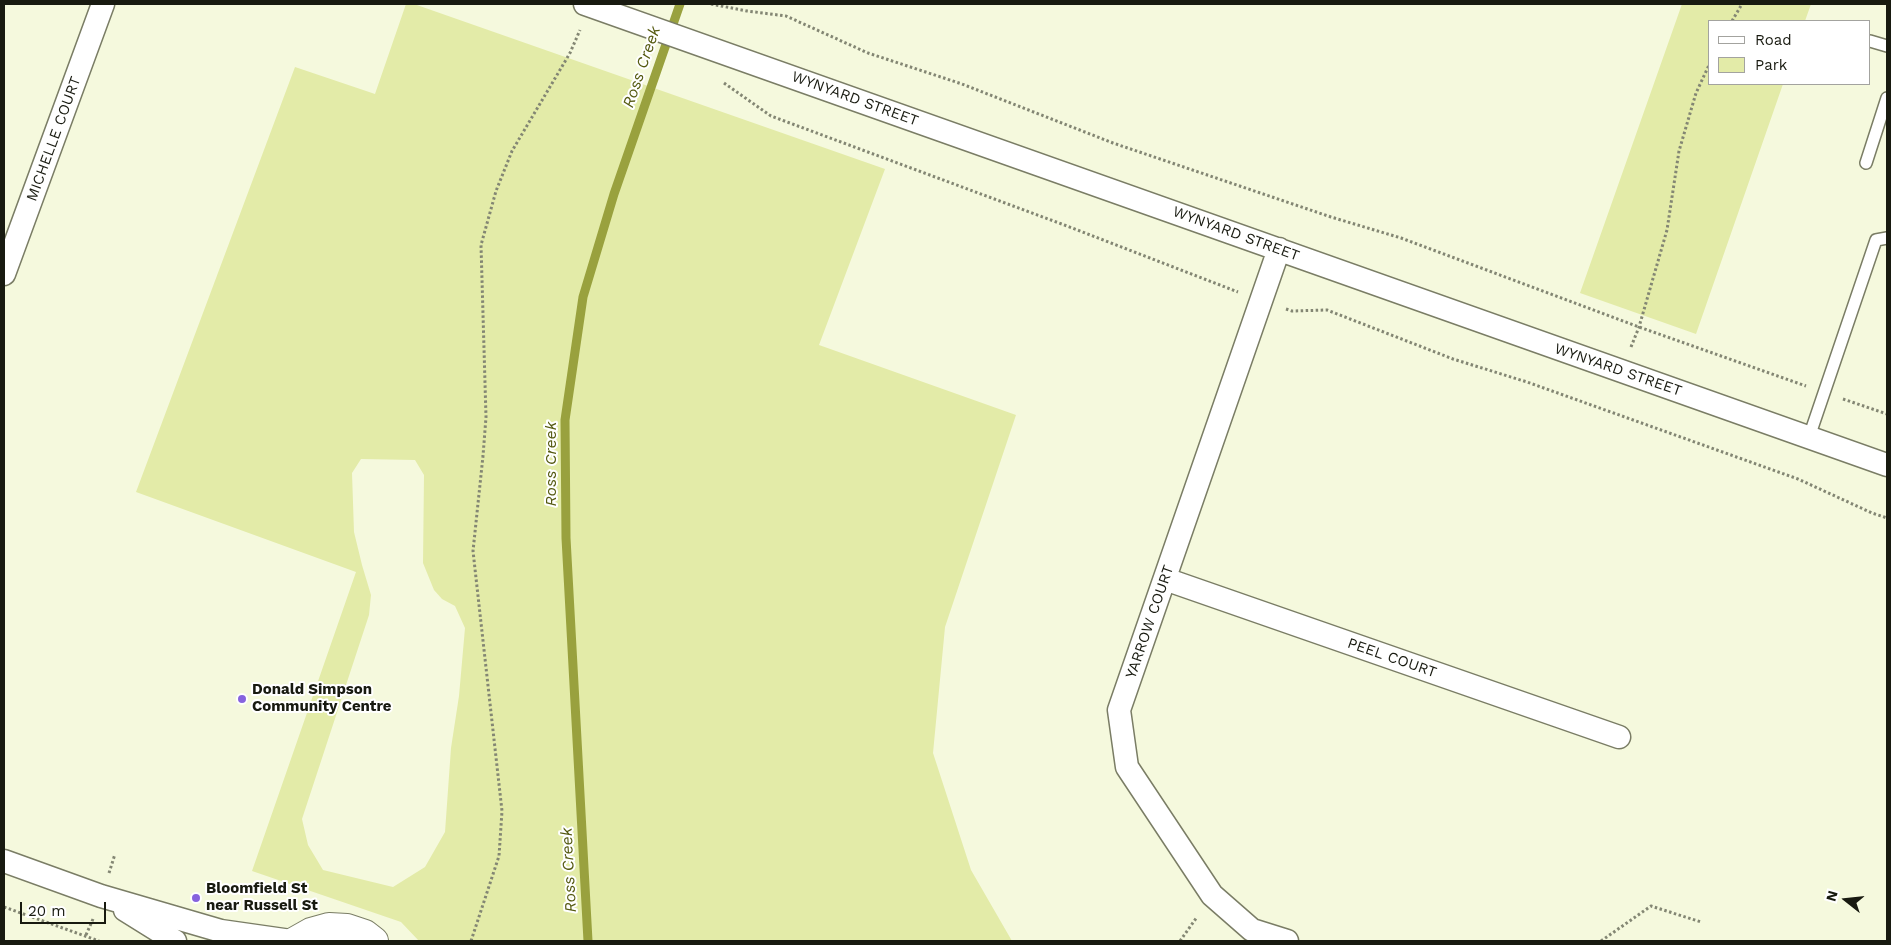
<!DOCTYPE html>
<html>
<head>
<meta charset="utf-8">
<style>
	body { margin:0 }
	#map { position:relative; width:1891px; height:945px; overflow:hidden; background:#f5f9dd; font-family:"Work Sans",sans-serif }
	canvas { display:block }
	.frame { position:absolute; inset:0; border:5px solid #181a10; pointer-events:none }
	.legend { position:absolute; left:1708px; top:20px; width:162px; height:65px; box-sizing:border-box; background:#fff; border:1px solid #a3a39f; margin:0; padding:6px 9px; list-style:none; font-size:15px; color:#181a10 }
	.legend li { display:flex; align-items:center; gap:10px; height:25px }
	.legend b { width:25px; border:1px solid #a3a39f }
	.north { position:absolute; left:1821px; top:875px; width:50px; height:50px; -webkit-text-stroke:4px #fff; paint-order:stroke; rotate:286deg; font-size:14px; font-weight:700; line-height:20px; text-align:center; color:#181a10 }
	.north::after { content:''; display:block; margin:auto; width:18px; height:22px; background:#181a10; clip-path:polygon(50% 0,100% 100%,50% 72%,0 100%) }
	.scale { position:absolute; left:20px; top:902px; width:86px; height:22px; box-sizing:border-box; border:2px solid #181a10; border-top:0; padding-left:6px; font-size:15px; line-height:18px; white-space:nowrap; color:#181a10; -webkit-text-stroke:4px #fff; paint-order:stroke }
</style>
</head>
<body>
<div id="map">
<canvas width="1891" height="945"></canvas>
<div class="frame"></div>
<ul class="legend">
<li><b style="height:6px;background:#fff"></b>Road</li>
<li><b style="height:14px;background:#e3eba8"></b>Park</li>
</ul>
<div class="north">N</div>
<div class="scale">20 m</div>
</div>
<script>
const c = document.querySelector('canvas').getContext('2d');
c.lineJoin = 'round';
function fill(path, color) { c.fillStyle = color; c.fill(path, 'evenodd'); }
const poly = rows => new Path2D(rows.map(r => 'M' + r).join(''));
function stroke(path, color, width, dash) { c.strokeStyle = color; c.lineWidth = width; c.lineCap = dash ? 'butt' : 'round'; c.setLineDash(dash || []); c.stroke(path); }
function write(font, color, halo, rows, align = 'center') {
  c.font = font + ' "Work Sans",sans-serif'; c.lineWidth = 4; c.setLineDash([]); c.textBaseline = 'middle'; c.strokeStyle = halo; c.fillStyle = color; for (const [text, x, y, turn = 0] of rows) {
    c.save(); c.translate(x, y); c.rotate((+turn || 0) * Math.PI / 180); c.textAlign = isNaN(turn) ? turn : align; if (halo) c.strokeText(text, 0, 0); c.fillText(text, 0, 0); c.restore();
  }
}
fill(poly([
	[406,4,414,4,885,169,819,345,1016,415,945,627,933,753,971,870,1012,941,419,941,401,922,252,871,356,572,136,492,295,67,375,94],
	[361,459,415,460,424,475,423,563,434,590,442,599,455,606,465,628,459,696,451,748,445,832,425,867,393,887,323,870,308,845,302,819,369,615,371,595,362,565,354,532,352,473],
	[1682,4,1811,4,1805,21,1710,21,1710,84,1783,84,1696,334,1580,293]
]), '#e3eba8');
stroke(poly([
	[588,941,566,538,565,420,583,297,614,194,680,4]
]), '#99a13e', 9);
const lane = poly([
	[1870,41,1887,46],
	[1866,163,1887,98],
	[1809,437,1876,240,1887,238]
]);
const street = poly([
	[585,4,1887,465],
	[1279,249,1119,710,1127,767,1212,895,1252,930,1287,941],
	[4,274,103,4],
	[1165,579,1619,737],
	[4,861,101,896,221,931,291,941],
	[125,910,175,941]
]);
const highway = poly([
	[295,941,311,932,329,927,347,928,365,934,374,941]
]);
stroke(lane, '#7a7d65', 14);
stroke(street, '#7a7d65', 25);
stroke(highway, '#7a7d65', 30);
stroke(poly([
	[711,4,747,11,786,16,868,53,962,84,1113,143,1331,217,1401,238,1639,327,1806,386],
	[1732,21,1742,4],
	[724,83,771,116,1067,226,1238,292],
	[1286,309,1292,311,1327,310,1453,359,1527,382,1798,479,1872,513,1887,518],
	[1631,347,1639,327,1667,230,1679,151,1696,93,1710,63],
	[1843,399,1887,414],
	[109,873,115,854],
	[4,907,99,941],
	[86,935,93,919],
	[471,941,499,856,502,811,473,551,483,456,486,417,481,245,496,191,512,151,570,53,580,30],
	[1180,941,1197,917],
	[1601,941,1651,906,1701,922]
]), '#838673', 3, [2.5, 2.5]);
stroke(lane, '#fff', 11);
stroke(street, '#fff', 22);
stroke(highway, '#fff', 28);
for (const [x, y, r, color] of [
	[242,699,5,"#8663de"],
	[196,898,5,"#8663de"]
]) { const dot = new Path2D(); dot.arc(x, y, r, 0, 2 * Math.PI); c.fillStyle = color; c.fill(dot); stroke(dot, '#fff', 2); }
write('15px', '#181a10', '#fff', [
	["WYNYARD STREET",855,99,20],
	["MICHELLE COURT",54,139,-70],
	["WYNYARD STREET",1236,234,20],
	["WYNYARD STREET",1618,370,19],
	["YARROW COURT",1150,622,-71],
	["PEEL COURT",1392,658,19]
]);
write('bold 15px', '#181a10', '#fff', [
	["Donald Simpson",252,690],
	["Community Centre",252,707],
	["Bloomfield St",206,889],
	["near Russell St",206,906]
], 'left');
write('italic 16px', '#555a11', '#fff', [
	["Ross Creek",642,67,-71],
	["Ross Creek",551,464,-90],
	["Ross Creek",569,870,-93]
]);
</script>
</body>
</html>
